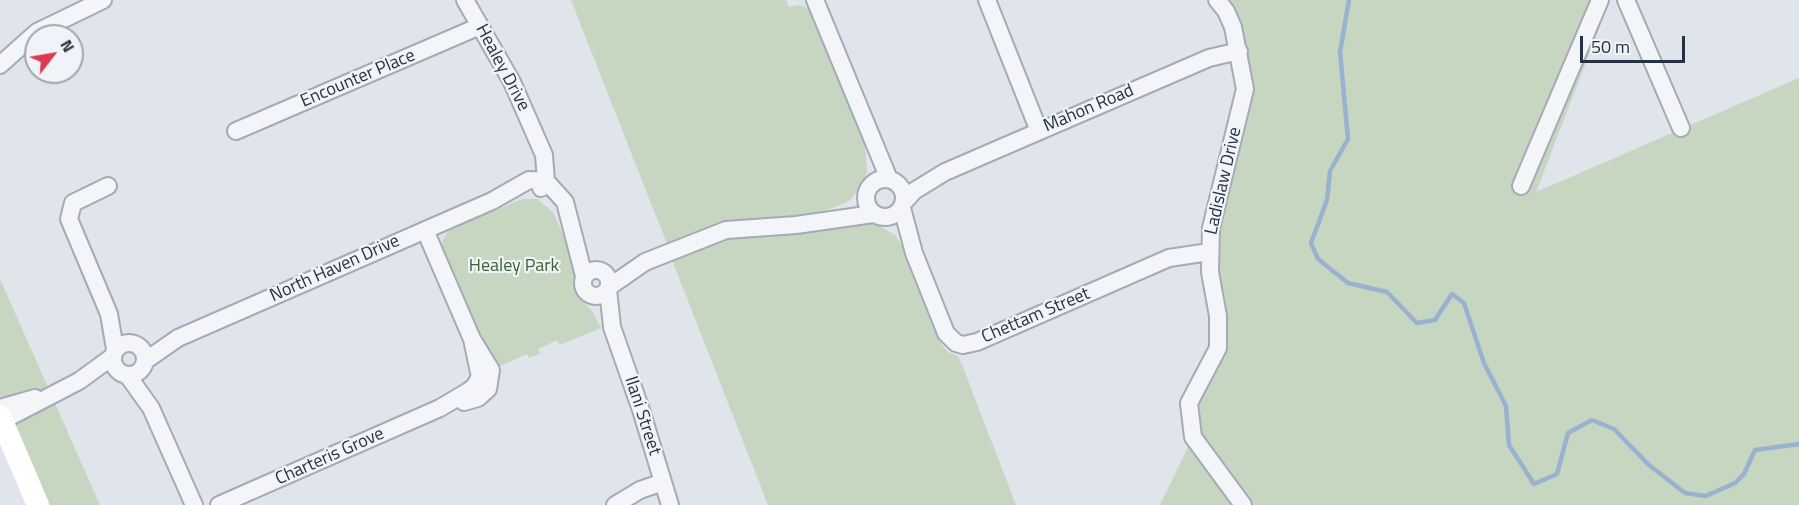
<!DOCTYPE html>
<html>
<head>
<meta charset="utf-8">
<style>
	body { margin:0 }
	#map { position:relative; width:1799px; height:505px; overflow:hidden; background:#e0e4eb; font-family:"Titillium Web",sans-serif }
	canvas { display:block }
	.north { position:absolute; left:24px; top:24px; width:60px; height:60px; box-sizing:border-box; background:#f0f3f8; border:2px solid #a0a5b0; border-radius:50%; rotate:59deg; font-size:16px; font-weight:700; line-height:24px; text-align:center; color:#273144 }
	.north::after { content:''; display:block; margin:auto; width:21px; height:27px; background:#dd384f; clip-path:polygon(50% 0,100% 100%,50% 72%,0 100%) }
	.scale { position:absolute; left:1580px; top:36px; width:105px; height:27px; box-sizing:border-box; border:3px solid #273144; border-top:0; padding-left:8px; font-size:18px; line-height:21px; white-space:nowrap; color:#273144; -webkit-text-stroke:4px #f0f3f8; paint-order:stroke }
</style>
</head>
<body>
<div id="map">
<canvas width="1799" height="505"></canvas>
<div class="north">N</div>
<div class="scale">50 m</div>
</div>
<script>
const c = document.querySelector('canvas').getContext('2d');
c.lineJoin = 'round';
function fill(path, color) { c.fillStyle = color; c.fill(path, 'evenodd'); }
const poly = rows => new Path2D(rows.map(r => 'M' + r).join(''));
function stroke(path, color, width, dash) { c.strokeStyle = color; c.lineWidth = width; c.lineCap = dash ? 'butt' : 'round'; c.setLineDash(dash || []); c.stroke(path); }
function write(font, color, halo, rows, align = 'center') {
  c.font = font + ' "Titillium Web",sans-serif'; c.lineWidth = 4.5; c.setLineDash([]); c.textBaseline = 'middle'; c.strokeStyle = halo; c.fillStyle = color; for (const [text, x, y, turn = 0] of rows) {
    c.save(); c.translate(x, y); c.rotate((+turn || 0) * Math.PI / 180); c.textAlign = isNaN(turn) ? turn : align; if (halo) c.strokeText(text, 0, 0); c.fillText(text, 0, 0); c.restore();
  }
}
fill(poly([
	[571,0,786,0,789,7,799,5,810,9,865,145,867,172,861,186,849,201,825,211,792,217,725,221,667,244],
	[1228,0,1610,0,1536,192,1799,78,1799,505,1160,505,1193,437,1189,403,1218,329,1227,325,1217,261,1218,231,1252,91,1240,19],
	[522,199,537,199,553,212,572,254,574,290,592,311,601,328,560,345,557,340,538,349,540,354,529,358,527,354,498,367,475,324,443,252,442,241,449,230],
	[869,220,895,235,903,247,942,345,948,352,958,356,962,365,1016,505,768,505,672,260,725,239],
	[0,279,100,505,47,505,0,395]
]), '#c6d6c1');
stroke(poly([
	[1349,0,1340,52,1348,139,1330,171,1327,200,1311,243,1318,259,1348,283,1387,292,1417,323,1435,320,1452,294,1464,303,1484,363,1506,406,1509,445,1534,484,1557,474,1568,433,1592,420,1614,429,1649,465,1685,493,1706,496,1735,483,1744,474,1755,450,1799,444]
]), '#98b2cf', 4.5);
const street = poly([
	[465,0,512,82,544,155,546,181,541,188],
	[815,0,889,179],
	[987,0,1039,131],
	[1217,0,1226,11,1233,27,1245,89,1211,228,1210,272,1218,316,1218,348,1189,403,1193,437,1243,505],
	[1626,0,1681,128],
	[0,65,37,32,103,0],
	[236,131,480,26],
	'866 198a19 19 0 1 1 38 0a19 19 0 1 1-38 0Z',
	[108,186,73,203,69,219,109,314,115,349],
	[1521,186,1600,0],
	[904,202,914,191,945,172,1209,58,1239,51],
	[902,208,914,253,946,333,956,343,963,345,977,342,1169,258,1209,252],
	[425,230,472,339,491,370,488,389,478,398,464,402],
	'583 283a13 13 0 1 1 26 0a13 13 0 1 1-26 0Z',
	[609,287,645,262,726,230,796,225,873,214],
	[608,289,612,327,641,410,670,505],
	'113 359a16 16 0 1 1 32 0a16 16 0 1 1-32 0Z',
	[145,361,178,338,492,201,529,180,546,181,565,202,584,276],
	[128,376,151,408,194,505],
	[0,408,35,398],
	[0,422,79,381,112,357],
	[219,505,440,408,467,392,474,387,480,377,472,339],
	[615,505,640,490,663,482]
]);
stroke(street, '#a5abb6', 20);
stroke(street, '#f4f5f9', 16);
stroke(poly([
	[0,416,38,505]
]), '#fff', 22);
write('18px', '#273144', '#f0f3f8', [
	["Healey Drive",502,68,62],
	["Encounter Place",358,79,-23],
	["Mahon Road",1089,109,-23],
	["Ladislaw Drive",1224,181,-77],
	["North Haven Drive",335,269,-24],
	["Chettam Street",1036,316,-23],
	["Ilani Street",642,416,72],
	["Charteris Grove",330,457,-24]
]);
write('18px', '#3b6233', '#f0f3f8', [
	["Healey Park",514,267]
]);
</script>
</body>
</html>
